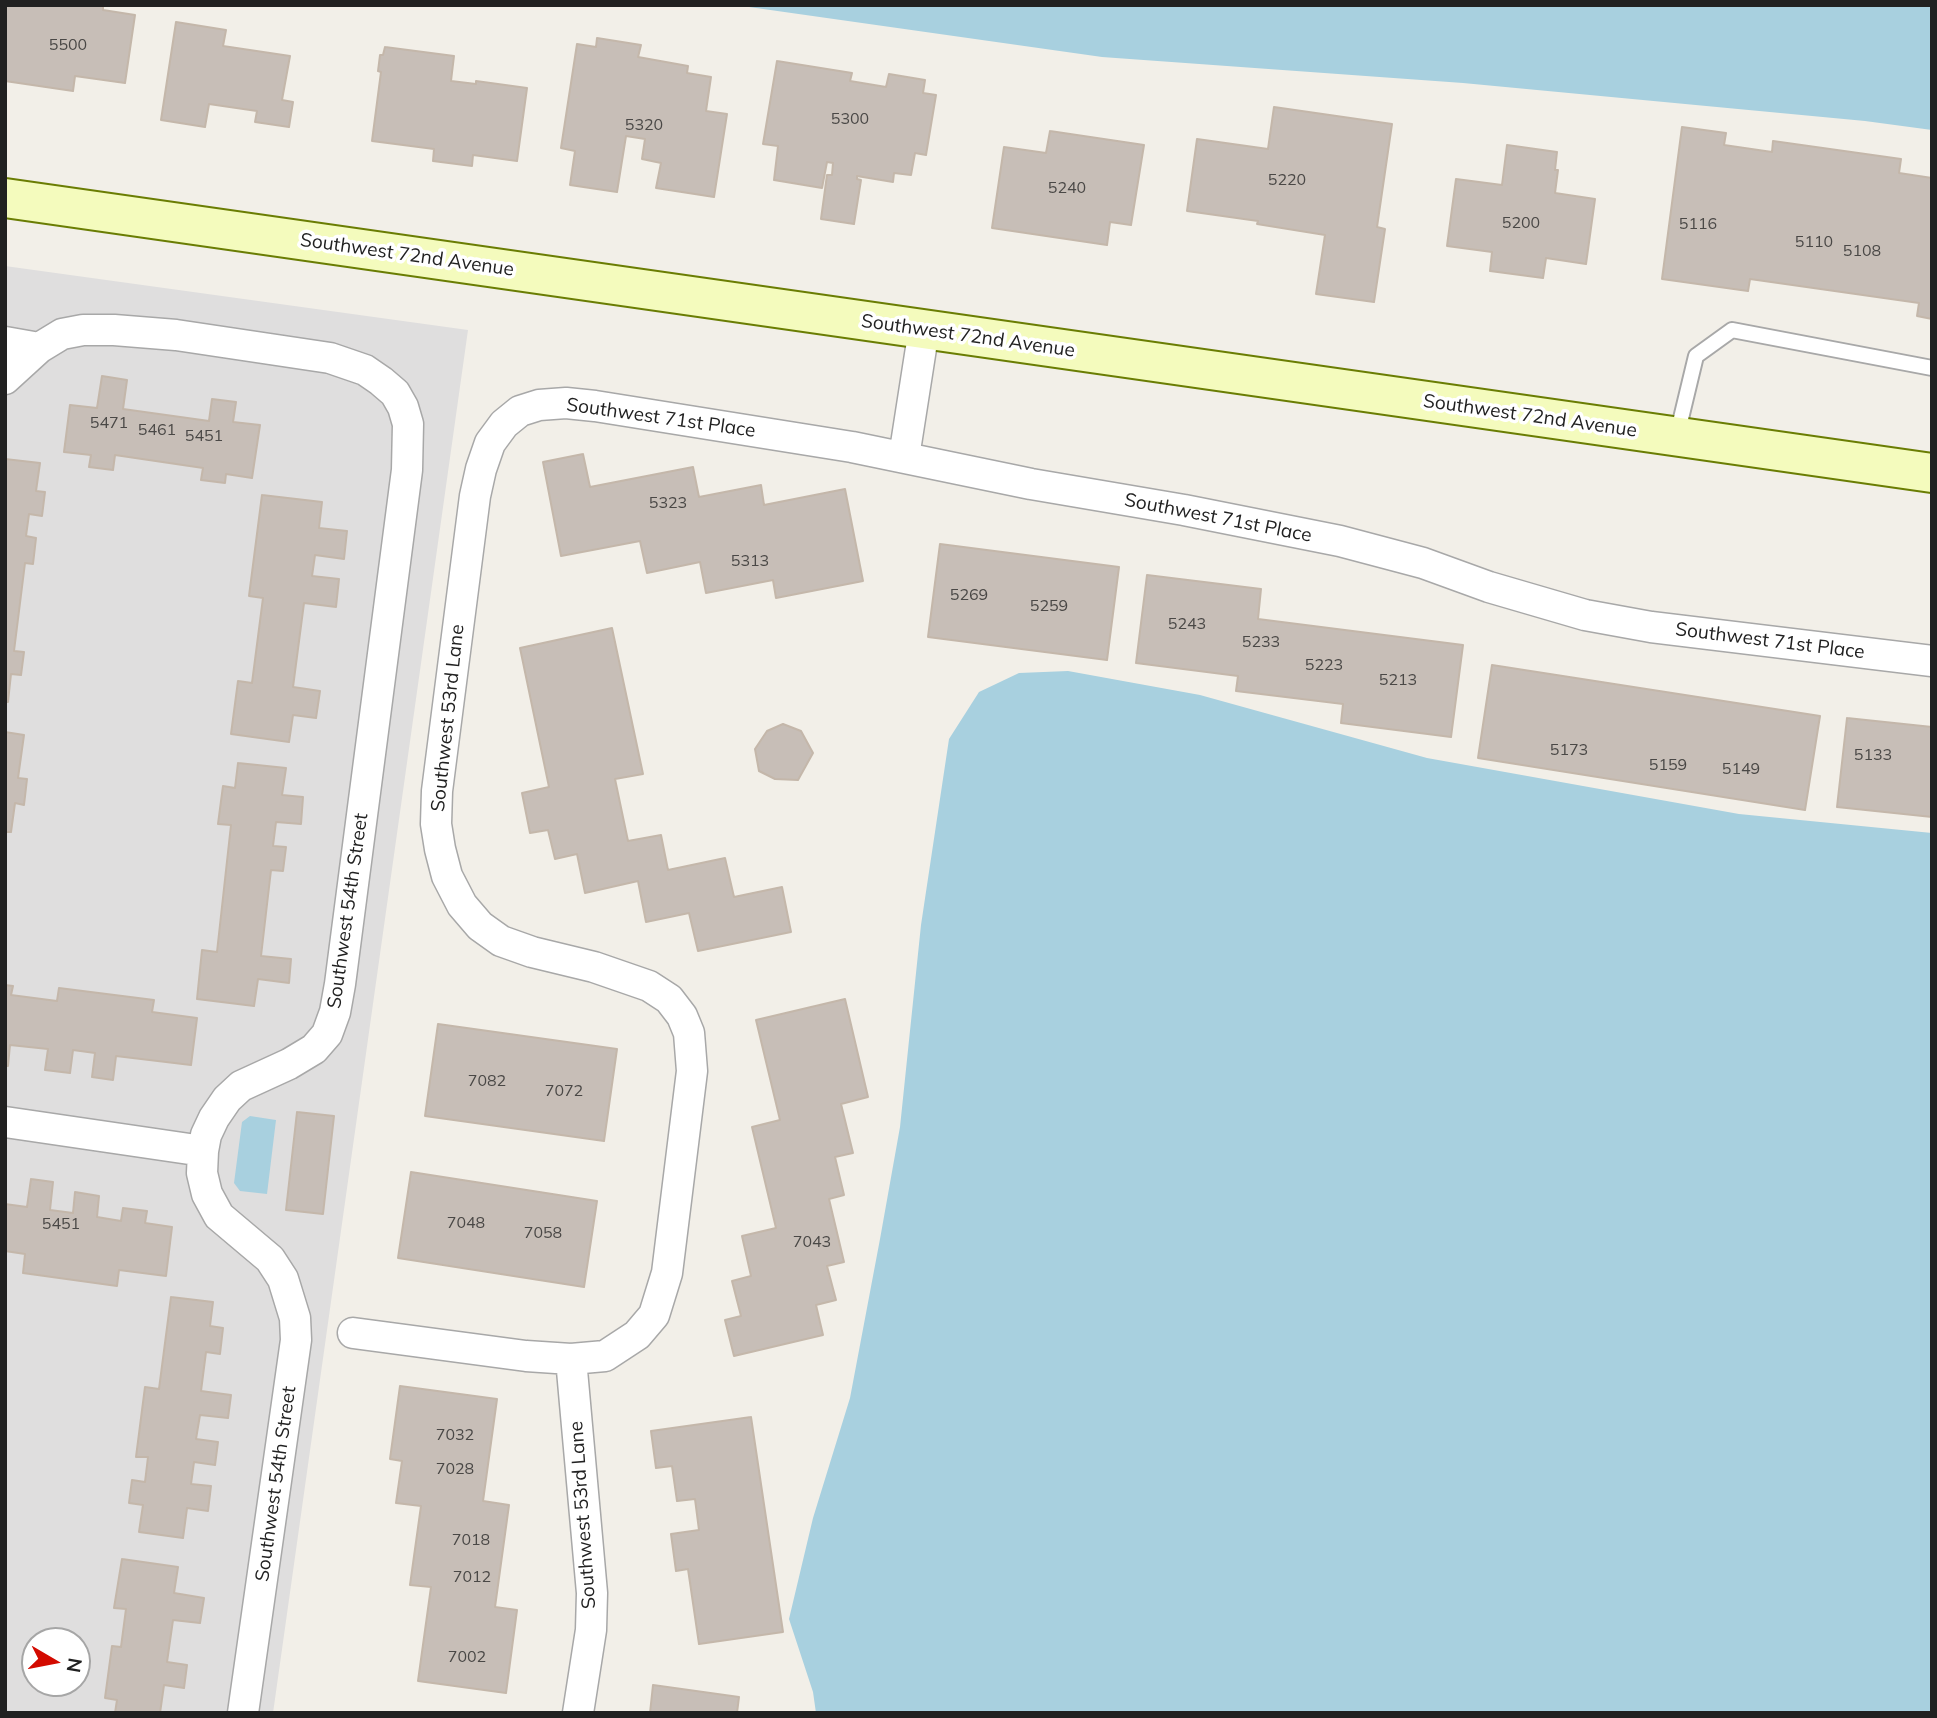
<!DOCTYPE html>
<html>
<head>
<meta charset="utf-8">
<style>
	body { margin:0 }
	#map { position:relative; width:1937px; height:1718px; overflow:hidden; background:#f2efe8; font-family:Mulish,sans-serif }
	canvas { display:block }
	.frame { position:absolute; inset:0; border:7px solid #212121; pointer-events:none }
	.north { position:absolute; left:21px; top:1627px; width:70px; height:70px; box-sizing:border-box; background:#fff; border:2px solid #a6a6a6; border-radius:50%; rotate:100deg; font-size:19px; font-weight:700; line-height:28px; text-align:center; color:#212121 }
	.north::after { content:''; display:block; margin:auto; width:24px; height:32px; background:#d30a00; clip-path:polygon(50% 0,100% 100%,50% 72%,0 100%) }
</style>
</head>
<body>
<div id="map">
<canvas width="1937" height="1718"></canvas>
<div class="frame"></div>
<div class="north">N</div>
</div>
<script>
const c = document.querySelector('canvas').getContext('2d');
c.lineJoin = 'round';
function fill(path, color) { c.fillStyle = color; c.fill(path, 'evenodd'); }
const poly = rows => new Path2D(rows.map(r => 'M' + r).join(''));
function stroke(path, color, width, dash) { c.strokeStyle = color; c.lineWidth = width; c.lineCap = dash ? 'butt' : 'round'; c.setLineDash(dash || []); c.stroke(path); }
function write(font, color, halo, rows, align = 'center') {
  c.font = font + ' Mulish,sans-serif'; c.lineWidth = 7; c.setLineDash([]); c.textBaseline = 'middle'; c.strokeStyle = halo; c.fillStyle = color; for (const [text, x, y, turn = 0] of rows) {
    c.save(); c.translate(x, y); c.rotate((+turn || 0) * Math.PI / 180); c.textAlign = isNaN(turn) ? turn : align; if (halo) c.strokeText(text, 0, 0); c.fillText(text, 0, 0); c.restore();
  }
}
fill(poly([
	[5,266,468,330,273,1713,5,1713],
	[35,1641,77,1641,77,1683,35,1683]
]), '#dfdede');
fill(poly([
	[735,5,1932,5,1932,130,1865,121,1463,83,1102,57],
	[1068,671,1200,695,1427,758,1739,814,1932,833,1932,1713,816,1713,813,1692,789,1619,813,1518,850,1398,880,1239,900,1127,921,925,949,739,979,692,1019,673],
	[250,1116,276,1120,267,1194,240,1191,234,1183,242,1122]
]), '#a8d0df');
const building = poly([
	[5,5,103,5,103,10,135,15,125,83,75,76,73,91,5,81,5,5],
	[176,22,226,30,223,46,290,56,282,100,293,102,289,127,255,122,257,111,209,104,205,127,161,120,176,22],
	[597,38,641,45,638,57,688,66,687,73,711,77,706,111,727,114,714,197,656,188,661,163,642,159,645,139,626,136,617,192,570,185,575,151,561,148,577,44,596,47,597,38],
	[385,47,454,56,451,81,476,84,476,81,527,88,517,161,473,155,472,166,433,161,434,149,372,141,381,72,378,71,380,55,383,55,385,47],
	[777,61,852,73,850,81,886,87,889,74,925,80,923,93,936,95,926,155,915,153,911,175,894,173,893,182,857,176,857,179,861,180,854,224,821,219,827,175,832,175,833,163,827,162,822,188,774,180,778,146,763,144,777,61],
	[1274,107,1392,124,1377,227,1385,229,1374,302,1316,294,1325,235,1257,224,1258,221,1187,211,1197,139,1268,149,1274,107],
	[1682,127,1726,133,1724,145,1772,152,1773,141,1901,159,1899,173,1932,178,1932,319,1917,316,1919,303,1750,279,1748,291,1662,279,1682,127],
	[1050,131,1144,145,1131,225,1110,222,1107,245,992,228,1004,147,1046,153,1050,131],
	[1507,145,1557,152,1555,170,1558,170,1555,193,1595,199,1586,264,1546,258,1543,278,1490,271,1492,252,1447,246,1456,179,1502,185,1507,145],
	[102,376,127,380,123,409,209,421,212,399,236,402,233,422,260,425,252,478,226,474,225,483,201,480,203,468,115,455,113,470,89,467,91,455,64,452,70,405,97,408,102,376],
	[583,454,590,487,693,467,699,497,761,485,764,505,845,489,863,581,776,598,773,580,706,593,700,562,647,573,640,541,561,556,543,462,583,454],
	[5,459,40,463,36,491,45,492,42,516,29,514,26,536,36,538,33,564,25,563,14,651,24,652,21,675,11,674,8,702,5,702,5,459],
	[262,495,322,502,319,528,347,531,344,559,315,555,312,576,339,579,336,607,304,603,293,687,320,691,316,718,293,715,289,742,231,734,238,681,252,683,263,598,249,596,262,495],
	[940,544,1119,567,1107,660,928,637,940,544],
	[1147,575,1261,589,1258,619,1463,645,1451,737,1341,723,1343,704,1236,691,1238,676,1136,663,1147,575],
	[612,628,643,774,615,779,628,841,661,835,668,870,725,858,734,897,782,887,791,932,698,951,689,913,646,922,638,881,585,893,577,854,555,859,548,830,530,833,522,793,549,787,520,648,612,628],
	[1492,665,1820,716,1805,810,1478,758,1492,665],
	[1847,718,1932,727,1932,817,1837,807,1847,718],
	[783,724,801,731,813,753,798,780,775,779,759,771,755,749,767,731,783,724],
	[5,732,24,735,18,778,27,779,24,805,15,803,11,832,5,832,5,732],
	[238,763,286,768,282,795,303,797,301,824,276,822,273,846,286,847,283,871,271,870,261,956,291,959,289,983,258,979,254,1006,197,999,202,950,217,952,231,825,218,824,223,786,235,788,238,763],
	[5,985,13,986,11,995,57,1001,59,988,154,1000,152,1012,197,1018,191,1065,116,1056,113,1080,92,1077,95,1053,73,1050,70,1073,45,1070,48,1049,10,1045,8,1066,5,1066,5,985],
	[845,999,868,1097,841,1104,853,1153,835,1157,844,1195,829,1199,844,1262,827,1266,836,1300,816,1305,823,1335,734,1356,725,1320,741,1316,732,1281,751,1276,742,1236,776,1228,752,1127,780,1120,756,1020,845,999],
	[438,1024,617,1049,604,1141,425,1116,438,1024],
	[297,1112,334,1116,323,1214,286,1210,297,1112],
	[411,1172,597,1201,584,1287,398,1258,411,1172],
	[31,1179,53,1182,50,1210,73,1213,75,1192,99,1196,97,1217,121,1221,123,1208,147,1211,145,1223,172,1227,166,1276,119,1270,117,1286,23,1273,25,1254,5,1251,5,1204,27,1207,31,1179],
	[171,1297,213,1302,210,1326,223,1328,220,1354,206,1352,201,1391,231,1395,228,1418,200,1415,196,1439,218,1442,215,1465,194,1462,191,1484,211,1486,208,1511,187,1508,183,1538,139,1532,143,1505,129,1503,132,1480,145,1482,148,1457,136,1457,145,1387,159,1389,171,1297],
	[400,1386,497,1399,483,1501,509,1505,495,1607,517,1610,506,1693,418,1681,431,1587,410,1585,421,1506,396,1503,402,1461,390,1459,400,1386],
	[751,1417,783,1632,699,1644,688,1569,676,1571,671,1534,699,1530,695,1499,677,1501,672,1466,656,1468,651,1431,751,1417],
	[122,1559,178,1567,174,1593,204,1598,200,1623,173,1620,167,1662,187,1665,184,1688,164,1685,160,1713,115,1713,117,1700,105,1698,112,1646,121,1647,126,1609,114,1608,122,1559],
	[653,1685,739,1697,737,1713,650,1713,653,1685]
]);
fill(building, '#c7beb7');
stroke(building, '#c4b7aa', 2);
const lane = poly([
	[1677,435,1696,356,1732,330,1932,368]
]);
const street = poly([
	[5,342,39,348,62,334,83,330,114,330,176,335,330,358,365,370,381,381,395,393,403,407,408,424,407,470,340,984,335,1012,327,1034,314,1049,289,1064,241,1086,227,1099,214,1118,206,1135,203,1151,202,1173,207,1194,219,1216,270,1259,283,1279,295,1318,296,1340,243,1713],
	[5,379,39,348],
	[904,457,924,329],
	[5,1122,203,1151],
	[353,1333,526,1356,571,1359,605,1356,637,1335,654,1315,667,1273,692,1071,689,1033,682,1016,669,999,649,986,594,967,532,952,501,941,480,926,462,905,447,876,440,849,436,824,437,791,475,496,481,469,490,443,504,424,520,411,539,405,566,403,595,406,852,447,1031,484,1184,510,1340,541,1423,563,1489,587,1585,615,1651,627,1932,661],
	[571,1359,592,1593,591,1630,578,1713]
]);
const secondary = poly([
	[5,198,1932,473]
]);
stroke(lane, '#a8a8a8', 18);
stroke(street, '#a8a8a8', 33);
stroke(secondary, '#6a7d03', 42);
stroke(lane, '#fff', 14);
stroke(street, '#fff', 30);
stroke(secondary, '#f4fbbd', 38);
write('16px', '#4a4846', null, [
	["5500",68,45],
	["5300",850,119],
	["5320",644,125],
	["5220",1287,180],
	["5240",1067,188],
	["5200",1521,223],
	["5116",1698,224],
	["5110",1814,242],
	["5108",1862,251],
	["5471",109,423],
	["5461",157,430],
	["5451",204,436],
	["5323",668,503],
	["5313",750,561],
	["5269",969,595],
	["5259",1049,606],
	["5243",1187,624],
	["5233",1261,642],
	["5223",1324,665],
	["5213",1398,680],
	["5173",1569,750],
	["5133",1873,755],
	["5159",1668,765],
	["5149",1741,769],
	["7082",487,1081],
	["7072",564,1091],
	["7048",466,1223],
	["5451",61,1224],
	["7058",543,1233],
	["7043",812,1242],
	["7032",455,1435],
	["7028",455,1469],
	["7018",471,1540],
	["7012",472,1577],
	["7002",467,1657]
]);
write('19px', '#212121', '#fff', [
	["Southwest 72nd Avenue",407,255,8],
	["Southwest 72nd Avenue",968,336,8],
	["Southwest 72nd Avenue",1530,416,8],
	["Southwest 71st Place",661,418,8],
	["Southwest 71st Place",1218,518,11],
	["Southwest 71st Place",1770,641,7],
	["Southwest 53rd Lane",448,718,-84],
	["Southwest 54th Street",348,911,-82],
	["Southwest 54th Street",276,1484,-82],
	["Southwest 53rd Lane",583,1515,-94]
]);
</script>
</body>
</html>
